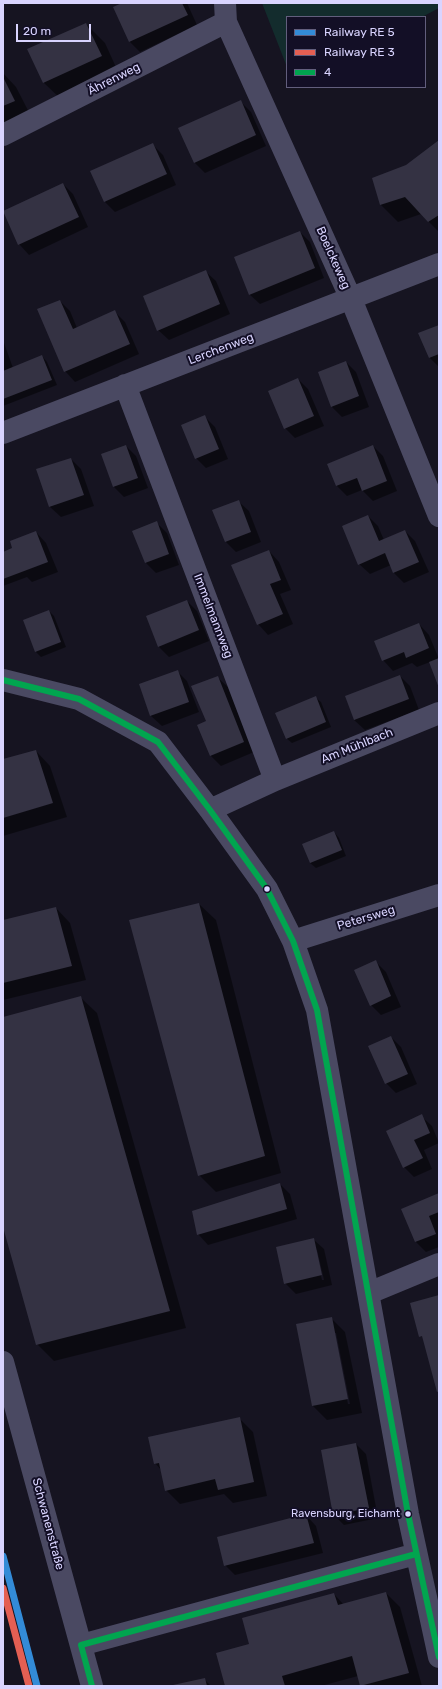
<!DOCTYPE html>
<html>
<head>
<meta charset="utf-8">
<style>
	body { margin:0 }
	#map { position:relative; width:442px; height:1689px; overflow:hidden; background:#161421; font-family:Rubik,sans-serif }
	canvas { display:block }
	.frame { position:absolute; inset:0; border:4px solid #d9d4ff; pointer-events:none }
	.legend { position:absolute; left:286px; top:16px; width:140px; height:72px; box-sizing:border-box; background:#130f26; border:1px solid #625e7d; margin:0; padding:5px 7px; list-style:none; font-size:12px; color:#d9d4ff }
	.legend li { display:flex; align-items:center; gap:8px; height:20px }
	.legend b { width:20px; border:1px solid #625e7d }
	.scale { position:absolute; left:16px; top:24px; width:75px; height:18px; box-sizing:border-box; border:2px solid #d9d4ff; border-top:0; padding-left:5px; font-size:12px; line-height:14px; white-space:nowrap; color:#d9d4ff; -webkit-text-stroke:3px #130f26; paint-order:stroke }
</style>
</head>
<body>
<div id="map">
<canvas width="442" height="1689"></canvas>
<div class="frame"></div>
<ul class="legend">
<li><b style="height:5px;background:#338bd7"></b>Railway RE 5</li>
<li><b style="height:5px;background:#e45f53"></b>Railway RE 3</li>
<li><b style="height:5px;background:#01a54f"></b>4</li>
</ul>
<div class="scale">20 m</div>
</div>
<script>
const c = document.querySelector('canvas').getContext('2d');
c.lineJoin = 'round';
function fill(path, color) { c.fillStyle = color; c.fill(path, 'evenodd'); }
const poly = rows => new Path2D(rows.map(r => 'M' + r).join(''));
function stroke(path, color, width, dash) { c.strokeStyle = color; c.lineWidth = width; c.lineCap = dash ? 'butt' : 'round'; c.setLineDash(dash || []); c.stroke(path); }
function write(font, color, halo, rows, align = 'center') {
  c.font = font + ' Rubik,sans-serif'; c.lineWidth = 4; c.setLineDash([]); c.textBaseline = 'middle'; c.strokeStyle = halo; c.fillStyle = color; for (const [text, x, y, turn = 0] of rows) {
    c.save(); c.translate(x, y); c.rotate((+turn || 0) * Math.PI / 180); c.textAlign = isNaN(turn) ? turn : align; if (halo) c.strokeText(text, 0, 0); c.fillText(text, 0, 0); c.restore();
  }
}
fill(poly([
	[262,3,439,3,439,8,422,17,287,17,287,67]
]), '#132c2d');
fill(poly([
	[124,3,187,3,197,25,140,52,130,42,114,8],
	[86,24,105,43,120,76,64,102,44,83,29,50],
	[3,73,16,87,33,120,3,135],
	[241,102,251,112,266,146,205,173,194,162],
	[439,141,439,232,421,214,398,222,381,205,373,179,406,166],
	[153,145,163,155,176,185,115,212,105,202],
	[63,184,73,194,88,227,29,255,19,244],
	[300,232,310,242,324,278,260,304,249,294],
	[205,271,216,281,230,314,169,340,158,330],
	[60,301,70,311,77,328,115,312,125,322,139,354,75,382,65,371],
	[439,326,439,367,429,357],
	[3,340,13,368,42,356,47,362,57,385,3,406],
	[346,362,356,372,369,407,342,417,332,407],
	[298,379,308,389,324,426,295,438,285,428],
	[205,417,215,427,228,459,206,468,196,458],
	[126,446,136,456,148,488,124,497,114,487,102,455],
	[373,446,383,456,397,491,373,501,362,490,347,496,337,486,328,464],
	[71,459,81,469,94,506,61,517,50,507,38,470],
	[238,501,249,511,261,542,236,552,226,542],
	[368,516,378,526,384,540,405,531,415,541,429,572,404,583,394,573,391,565,370,574,359,564],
	[157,523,167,533,179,565,156,573,146,563],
	[36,532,46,543,58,572,32,582,27,577,3,586,3,553,14,549],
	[269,551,279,562,291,590,280,594,293,624,268,635,258,624],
	[187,601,197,611,209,641,169,657,159,647,147,617],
	[49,611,54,616,66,647,41,657,36,652],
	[419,624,429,635,439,659,439,686,430,662,417,667,412,663,393,671,383,660],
	[177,671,187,681,199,712,162,726,151,716,140,685],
	[400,676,410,686,419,710,365,730,354,720],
	[217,677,228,687,254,752,221,766,211,756,207,722],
	[315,697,321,702,331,727,292,743,286,738],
	[36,751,50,766,67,817,3,836,3,760],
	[334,832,339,838,346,856,316,868,310,863],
	[199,904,216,920,281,1173,216,1192,199,1175],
	[56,908,70,923,86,980,3,1000,3,921],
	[376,962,386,972,401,1007,381,1015,371,1005],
	[80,997,97,1013,186,1328,54,1361,37,1344,3,1223,3,1019],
	[391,1037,401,1047,417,1084,396,1093,386,1083],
	[421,1116,432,1126,439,1143,424,1150,432,1169,414,1177,404,1167],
	[280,1184,290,1194,297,1219,208,1245,198,1234],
	[439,1194,439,1247,426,1252,416,1242,402,1209],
	[313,1239,324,1249,332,1285,296,1294,285,1283],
	[315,1250,317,1250,324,1280,322,1280],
	[331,1318,345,1332,362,1413,327,1420,313,1406,297,1325],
	[334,1333,336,1333,350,1404,348,1404],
	[239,1418,253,1432,267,1496,233,1503,224,1494,180,1504,166,1490,161,1470,155,1463],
	[356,1444,366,1454,378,1518,344,1525,334,1515],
	[306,1515,316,1526,323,1553,235,1575,225,1565],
	[386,1593,400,1607,422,1686,361,1686,358,1676,321,1686,226,1686,334,1594,344,1605],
	[204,1679,211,1686,175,1686]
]), '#0007');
fill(poly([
	[122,3,182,3,188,15,129,42,113,7],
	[86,23,102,56,43,83,27,49],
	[3,77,15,101,3,106],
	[241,100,256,135,194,163,178,128],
	[439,140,439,215,428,222,405,197,380,205,372,178,406,165],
	[153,143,167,174,104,202,90,171],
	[63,183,79,217,18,245,3,211],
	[300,231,315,268,249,295,234,257],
	[206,270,220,304,157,331,143,296],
	[60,300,73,329,115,310,130,344,64,372,37,309],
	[439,325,439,354,429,358,418,333],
	[42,355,52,380,3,399,3,371],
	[346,361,359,396,331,407,318,372],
	[298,378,314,416,284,429,268,391],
	[205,415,219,449,195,459,181,425],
	[126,445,138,478,113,487,101,454],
	[373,445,387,481,362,491,357,478,336,486,327,464],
	[71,458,84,495,49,507,36,469],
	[239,500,251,532,225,542,212,510],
	[368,515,379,541,405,530,419,562,393,573,385,553,358,565,342,526],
	[157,521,169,554,145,563,132,531],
	[36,531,48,562,3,579,3,552,12,548,10,541],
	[269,550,281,580,270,584,283,614,257,625,231,565],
	[187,600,199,630,158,647,146,616],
	[49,610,61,642,35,652,23,620],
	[419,623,429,648,406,658,404,652,382,661,374,641],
	[439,658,439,688,429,662],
	[178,670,189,702,150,716,139,684],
	[400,675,409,699,354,720,345,696],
	[218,676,244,742,210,756,197,725,206,721,191,686],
	[316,696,326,722,286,739,275,713],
	[36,750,53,803,3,818,3,759],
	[334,831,342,850,310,863,302,844],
	[199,903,265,1156,198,1176,129,920],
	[56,907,72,966,3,983,3,920],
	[376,960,391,996,370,1006,354,970],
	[81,996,170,1311,36,1345,3,1227,3,1017],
	[391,1036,408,1074,385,1084,368,1046],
	[422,1114,430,1133,414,1140,423,1158,403,1168,386,1131],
	[280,1183,287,1209,197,1235,192,1211],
	[439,1193,439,1212,429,1216,436,1234,415,1242,401,1209],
	[314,1238,322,1275,284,1284,276,1247],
	[439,1295,439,1391,437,1392,422,1336,419,1337,410,1303],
	[332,1317,348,1399,312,1406,296,1324],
	[240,1417,254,1482,218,1490,215,1479,165,1491,159,1463,154,1464,148,1437],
	[356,1443,369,1508,333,1515,321,1450],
	[306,1514,314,1543,224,1566,217,1537],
	[386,1592,409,1673,360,1686,352,1656,282,1676,285,1686,225,1686,216,1653,249,1644,242,1618,334,1593,338,1605],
	[205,1678,207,1686,173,1686,173,1685]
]), '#343243');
stroke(poly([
	[225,3,226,22,351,299,439,516],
	[3,135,226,22],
	[125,385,275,780,210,810],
	[3,433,439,264],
	[3,680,79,699,158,742,210,810,267,889,293,941,317,1010,408,1514,439,1657],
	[275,780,439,713],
	[293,941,439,895],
	[369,1293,439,1264],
	[3,1362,92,1686],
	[81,1645,416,1554]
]), '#4a4962', 22);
stroke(poly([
	[3,680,79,699,158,742,210,810,267,889,293,941,317,1010,408,1514,439,1657],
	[92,1686,81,1645,416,1554]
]), '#01a54f', 6);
stroke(poly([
	[3,1556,37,1686]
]), '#338bd7', 7);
stroke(poly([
	[3,1588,29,1686]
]), '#e45f53', 7);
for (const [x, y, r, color] of [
	[267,889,3.5,"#d9d4ff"],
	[408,1514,3.5,"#d9d4ff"]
]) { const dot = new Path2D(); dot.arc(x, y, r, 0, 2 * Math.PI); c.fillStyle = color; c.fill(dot); stroke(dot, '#130f26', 1.5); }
write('11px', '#d9d4ff', '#130f26', [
	["Ravensburg, Eichamt",400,1514]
], 'right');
write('12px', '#d9d4ff', '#130f26', [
	["Ährenweg",114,79,-27],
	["Boelckeweg",333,258,66],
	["Lerchenweg",221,349,-21],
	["Immelmannweg",213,616,69],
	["Am Mühlbach",357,746,-22],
	["Petersweg",366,918,-17],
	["Schwanenstraße",48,1524,75]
]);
</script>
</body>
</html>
